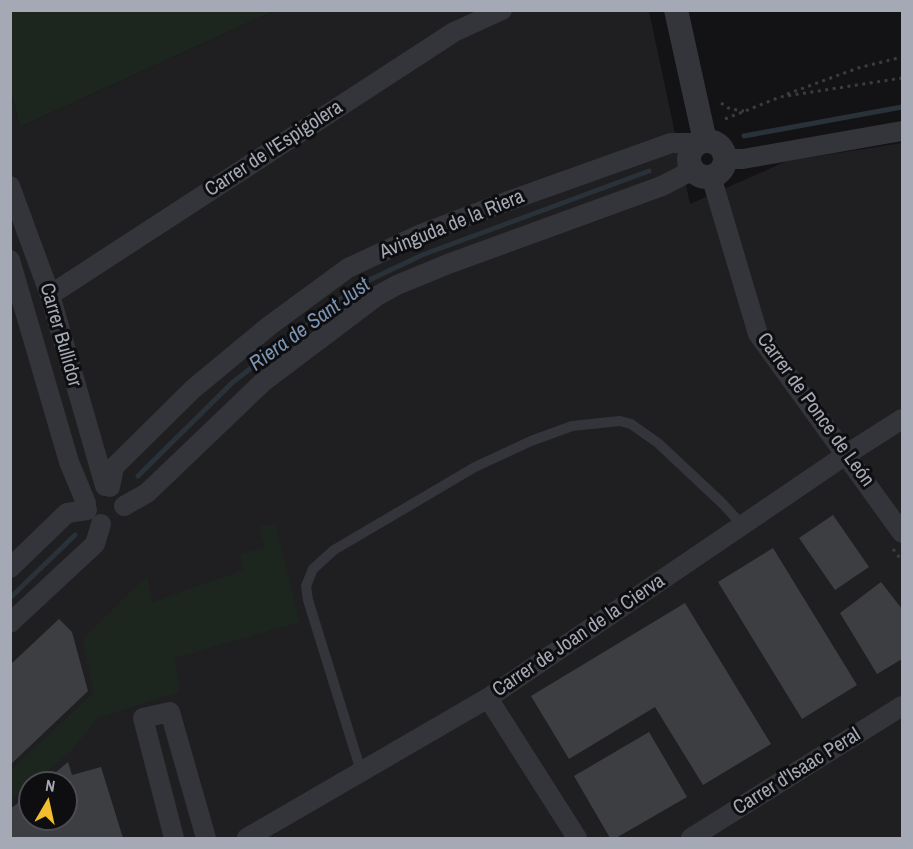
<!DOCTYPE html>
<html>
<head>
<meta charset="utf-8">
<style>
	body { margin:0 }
	#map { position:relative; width:913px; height:849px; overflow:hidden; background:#131315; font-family:"Archivo Narrow",sans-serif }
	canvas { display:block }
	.frame { position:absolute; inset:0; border:12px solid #a5a9b5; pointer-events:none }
	.north { position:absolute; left:18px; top:771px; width:60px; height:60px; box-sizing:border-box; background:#0e0e10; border:2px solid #4a4c52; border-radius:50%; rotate:9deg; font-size:16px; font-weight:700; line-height:24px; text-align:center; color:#a5a9b5 }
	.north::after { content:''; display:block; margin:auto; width:21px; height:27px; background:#f2be2e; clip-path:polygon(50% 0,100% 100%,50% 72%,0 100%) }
</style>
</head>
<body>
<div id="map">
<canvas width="913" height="849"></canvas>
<div class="frame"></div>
<div class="north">N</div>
</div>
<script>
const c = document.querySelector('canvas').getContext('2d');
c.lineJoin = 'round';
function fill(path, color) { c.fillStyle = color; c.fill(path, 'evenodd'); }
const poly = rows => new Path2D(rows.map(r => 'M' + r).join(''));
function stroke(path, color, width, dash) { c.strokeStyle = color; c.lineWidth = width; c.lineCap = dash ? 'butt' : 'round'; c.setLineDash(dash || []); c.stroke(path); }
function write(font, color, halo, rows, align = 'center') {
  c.font = font + ' "Archivo Narrow",sans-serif'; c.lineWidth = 6; c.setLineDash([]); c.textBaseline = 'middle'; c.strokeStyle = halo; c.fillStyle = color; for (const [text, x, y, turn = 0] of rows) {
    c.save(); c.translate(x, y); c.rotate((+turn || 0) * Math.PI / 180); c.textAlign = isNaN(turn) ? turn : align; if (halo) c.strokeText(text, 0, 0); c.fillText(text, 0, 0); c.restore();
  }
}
fill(poly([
	[274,11,649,11,690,204,787,161,902,143,902,838,11,838,11,93,20,127],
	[30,783,66,783,66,819,30,819]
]), '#1f1f22');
fill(poly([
	[11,10,274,10,274,11,20,127,11,93],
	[275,523,300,622,175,658,179,692,98,718,68,754,11,800,11,770,93,693,83,639,147,576,152,602,243,570,240,554,265,547,259,527]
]), '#1d251f');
stroke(poly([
	[744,136,902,107],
	[138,476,233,382,359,285,422,255,649,171],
	[10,598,75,535]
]), '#293139', 5);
fill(poly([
	[833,515,869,567,835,590,799,538],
	[773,548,857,685,802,719,718,582],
	[881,582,902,609,902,659,877,674,840,613],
	[685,603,771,744,703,785,655,707,569,759,531,696],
	[59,619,72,632,88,691,10,765,10,665],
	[649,732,687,797,616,838,610,838,574,776],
	[68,762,72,775,101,767,123,838,10,838,10,809,30,794,30,819,66,819,66,783,43,783]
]), '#3d3e42');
stroke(poly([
	[787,94,858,68,902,57],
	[721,103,730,109,744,111],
	[725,119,780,97,902,78],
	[893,549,902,561]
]), '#3a3c41', 3, [3, 4.5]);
stroke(poly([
	[361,771,308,600,306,586,313,569,334,550,475,467,531,441,572,426,620,421,631,424,658,443,723,504,742,525]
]), '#34353a', 10);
stroke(poly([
	[725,159,743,159,902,131],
	[711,176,758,334,902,533],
	[10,186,50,295,105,486],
	[10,260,69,462,86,503],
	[50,295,454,32,502,10],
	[110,487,114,467,193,389,269,326,348,268,421,234,500,204,671,143,698,143],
	[124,506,147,493,263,382,377,296,397,285,448,264,662,186,693,170],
	[10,568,67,513,87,510],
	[10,623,95,544,101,524],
	[488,698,577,838],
	[174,838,143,718,170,712,206,838],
	[247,838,488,698,847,454,902,419],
	[691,838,902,706]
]), '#34353a', 20);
stroke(poly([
	[676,10,705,141],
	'689 159a18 18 0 1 1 36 0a18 18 0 1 1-36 0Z'
]), '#34353a', 24);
write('20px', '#a5a9b5', '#0e0e10', [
	["Carrer de l'Espigolera",274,149,-33],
	["Avinguda de la Riera",452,225,-22],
	["Carrer Bullidor",60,335,74],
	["Carrer de Ponce de León",815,410,54],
	["Carrer de Joan de la Cierva",579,636,-34],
	["Carrer d'Isaac Peral",797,772,-32]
]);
write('italic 21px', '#7b94b1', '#0e0e10', [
	["Riera de Sant Just",310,325,-36]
]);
</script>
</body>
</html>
